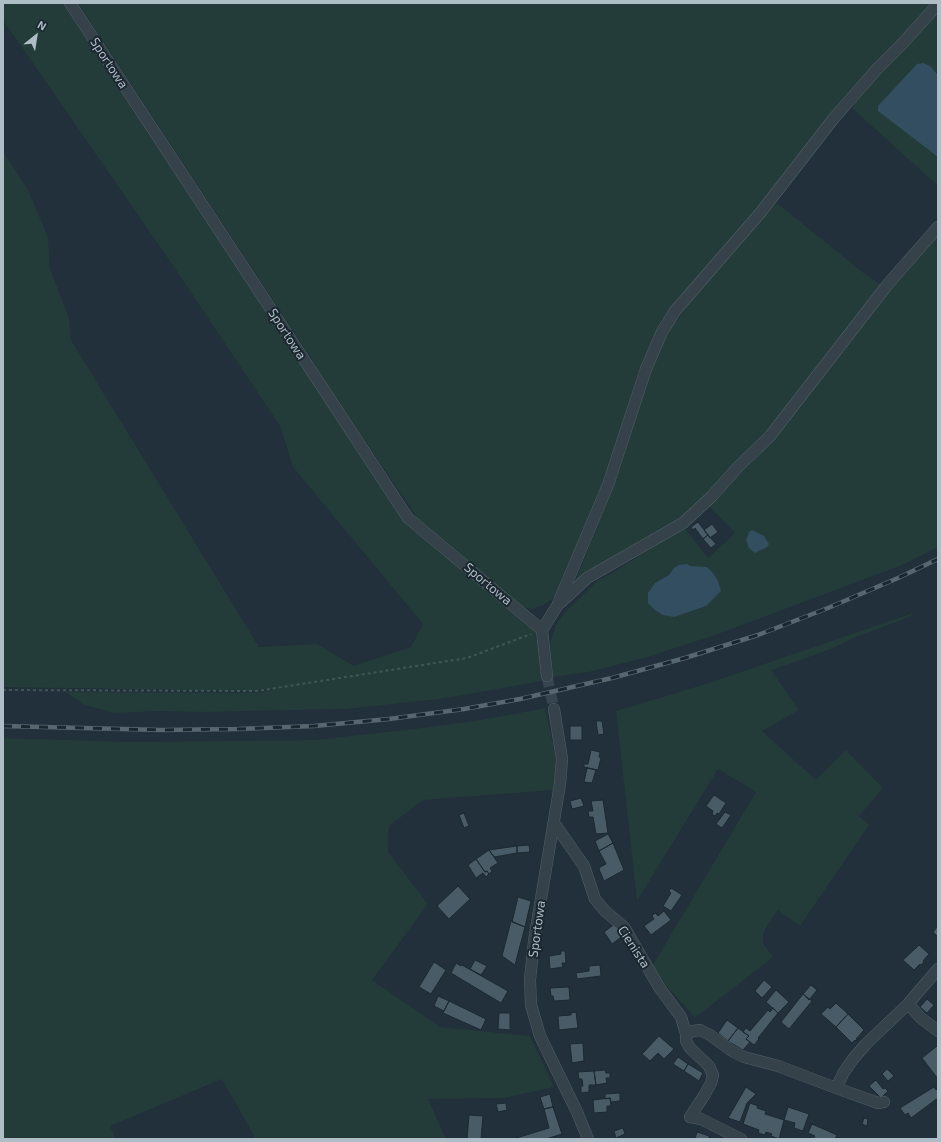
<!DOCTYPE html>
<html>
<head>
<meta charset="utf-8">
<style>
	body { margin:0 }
	#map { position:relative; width:941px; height:1142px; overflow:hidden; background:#21303a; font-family:"Exo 2",sans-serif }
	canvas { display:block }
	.frame { position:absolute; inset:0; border:4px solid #afbdc7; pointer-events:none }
	.north { position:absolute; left:16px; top:16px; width:40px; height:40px; -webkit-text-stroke:3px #1a272f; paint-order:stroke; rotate:30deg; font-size:11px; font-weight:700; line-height:16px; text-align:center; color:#afbdc7 }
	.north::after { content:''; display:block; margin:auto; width:14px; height:18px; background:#afbdc7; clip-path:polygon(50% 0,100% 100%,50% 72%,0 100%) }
</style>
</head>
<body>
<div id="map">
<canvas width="941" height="1142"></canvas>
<div class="frame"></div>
<div class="north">N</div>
</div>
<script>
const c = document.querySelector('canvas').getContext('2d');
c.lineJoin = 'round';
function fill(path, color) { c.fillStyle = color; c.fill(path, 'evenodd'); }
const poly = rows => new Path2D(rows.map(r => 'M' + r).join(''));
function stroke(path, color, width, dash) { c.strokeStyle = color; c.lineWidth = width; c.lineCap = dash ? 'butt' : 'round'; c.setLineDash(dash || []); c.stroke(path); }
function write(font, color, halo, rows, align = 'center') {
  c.font = font + ' "Exo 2",sans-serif'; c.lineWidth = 4; c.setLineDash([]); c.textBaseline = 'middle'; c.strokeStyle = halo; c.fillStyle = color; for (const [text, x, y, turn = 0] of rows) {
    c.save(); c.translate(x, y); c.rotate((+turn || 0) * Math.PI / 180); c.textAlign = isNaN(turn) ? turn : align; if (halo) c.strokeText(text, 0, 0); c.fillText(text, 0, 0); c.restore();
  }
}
fill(poly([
	[3,3,66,3,408,518,542,630,548,680,440,699,346,709,201,712,160,711,114,713,85,705,65,692,256,693,280,688,257,691,3,687,3,151,28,190,48,237,50,269,69,318,71,340,259,647,317,644,354,666,411,647,423,624,293,467,280,426,174,267,3,20],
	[78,3,935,3,663,322,639,371,604,487,560,594,542,606,532,609,522,607,418,519,332,392,311,358],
	[938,11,938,186,852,108,875,78],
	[777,203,865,274,883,286,768,433,688,513,672,524,574,584,606,505,654,363,672,326,702,287],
	[938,235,938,547,902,565,718,634,651,656,589,672,552,677,549,653,551,640,556,625,565,612,597,581,611,574,684,527,708,558,735,533,709,506,771,442,895,285],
	[916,612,909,617,854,638,833,648,798,661,771,670,799,710,762,731,816,780,846,750,883,788,859,816,869,825,800,926,778,910,767,926,763,935,763,943,773,957,695,1018,651,968,756,792,718,769,637,901,616,711,712,682],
	[545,708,557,762,554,790,423,800,389,826,388,852,428,904,372,980,440,1027,530,1036,554,1087,504,1098,428,1099,446,1139,256,1139,222,1079,110,1126,116,1139,3,1139,3,738,132,742,314,740,422,728,481,720]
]), '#233b39');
fill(poly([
	[923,63,930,66,938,75,938,157,878,111,878,106,917,64],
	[752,530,764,536,769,544,767,547,755,553,749,548,746,540,749,532],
	[687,564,690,566,707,567,713,573,718,581,721,591,706,606,674,617,663,615,655,610,648,603,648,593,655,583,669,575,674,568,679,565]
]), '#324e60');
const building = poly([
	[698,522,708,535,703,539,695,528,693,530,691,527,698,522],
	[712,524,718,532,710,538,704,530,712,524],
	[708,535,716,544,711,548,703,539,708,535],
	[596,721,602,721,604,734,598,735,596,721],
	[570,726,582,726,582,740,570,740,570,726],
	[591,750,600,752,599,757,601,758,598,770,584,767,584,764,588,764,591,750],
	[587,768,596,770,592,783,584,782,587,768],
	[714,795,726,803,719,814,717,813,715,816,712,814,713,811,706,806,714,795],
	[581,798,584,806,572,809,570,801,581,798],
	[603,800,608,833,596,834,593,817,589,817,588,811,593,811,591,801,603,800],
	[725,812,731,815,722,828,716,824,725,812],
	[464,813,469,826,464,828,459,815,464,813],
	[608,834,613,843,599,851,595,841,608,834],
	[613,843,624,870,604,881,599,869,600,867,606,864,599,851,613,843],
	[529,845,530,852,517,853,517,846,529,845],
	[517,846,517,853,494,857,489,850,517,846],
	[489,850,498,863,490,868,492,871,489,874,487,871,485,872,476,859,489,850],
	[476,859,485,872,487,871,489,874,486,877,483,873,476,878,468,865,476,859],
	[458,886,470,899,449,919,437,906,458,886],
	[671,888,682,895,671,911,663,906,671,893,669,891,671,888],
	[518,897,531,901,525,927,512,922,518,897],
	[664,911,671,920,651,935,644,926,654,919,652,916,655,913,658,916,664,911],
	[511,921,525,927,515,965,502,956,511,921],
	[616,923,624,935,612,944,604,932,616,923],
	[938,926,938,937,933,932,938,926],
	[919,945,929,954,923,961,924,962,921,965,920,964,914,970,903,960,919,945],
	[561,951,565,951,566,963,562,963,563,967,550,969,549,956,561,954,561,951],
	[475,960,487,966,481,975,470,969,475,960],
	[434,962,446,970,431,994,419,987,434,962],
	[456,963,461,966,462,965,508,991,501,1003,451,973,456,963],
	[600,965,601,976,577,979,576,973,589,971,589,966,600,965],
	[764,980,772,987,762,998,755,991,764,980],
	[811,985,817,990,809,1000,803,994,811,985],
	[569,987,570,1000,554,1001,553,996,551,996,550,988,569,987],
	[776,990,789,1002,778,1013,766,1002,776,990],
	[803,994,812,1001,789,1029,781,1022,803,994],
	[438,996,449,1001,444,1011,434,1006,438,996],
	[927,999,934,1005,927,1013,920,1007,927,999],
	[449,1001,486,1019,481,1030,443,1013,449,1001],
	[836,1003,848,1014,836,1027,821,1014,828,1007,830,1009,836,1003],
	[773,1008,778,1013,758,1038,759,1039,754,1045,746,1039,749,1036,743,1032,746,1028,750,1031,768,1010,770,1012,773,1008],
	[576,1012,578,1028,559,1030,558,1016,571,1015,571,1013,576,1012],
	[499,1013,510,1013,510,1030,498,1029,499,1013],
	[848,1014,864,1030,856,1039,858,1040,856,1041,855,1040,852,1043,836,1027,848,1014],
	[727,1020,738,1028,728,1041,718,1033,727,1020],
	[738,1028,749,1036,746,1039,750,1042,743,1050,728,1041,738,1028],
	[659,1036,674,1049,664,1059,658,1053,650,1061,642,1054,659,1036],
	[583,1043,584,1061,572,1063,570,1044,583,1043],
	[937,1046,938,1048,938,1079,922,1058,937,1046],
	[678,1057,688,1064,684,1071,673,1064,678,1057],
	[688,1064,703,1073,699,1081,684,1071,688,1064],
	[887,1069,894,1076,888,1081,882,1074,887,1069],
	[605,1070,606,1073,610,1073,610,1078,606,1078,607,1083,596,1085,594,1071,605,1070],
	[594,1071,596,1085,589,1085,589,1092,581,1093,581,1086,583,1086,582,1079,579,1079,578,1072,594,1071],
	[876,1080,883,1089,885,1088,888,1091,881,1098,869,1086,876,1080],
	[746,1087,756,1094,747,1103,740,1122,728,1118,746,1087],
	[934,1087,936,1090,938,1088,938,1098,911,1118,908,1113,905,1115,900,1108,934,1087],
	[620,1093,620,1101,611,1102,610,1098,605,1099,605,1094,620,1093],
	[550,1094,553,1107,544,1109,540,1097,550,1094],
	[610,1098,611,1106,607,1106,607,1112,594,1113,593,1100,610,1098],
	[506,1103,507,1110,498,1112,496,1104,506,1103],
	[750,1103,758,1106,757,1108,766,1111,765,1114,784,1120,779,1139,771,1136,772,1134,766,1132,765,1135,758,1133,759,1130,743,1124,750,1103],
	[553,1107,562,1134,546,1139,513,1139,549,1128,544,1109,553,1107],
	[788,1107,809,1114,803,1131,794,1128,795,1123,784,1120,788,1107],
	[469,1115,483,1116,481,1139,467,1139,469,1115],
	[864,1118,868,1119,867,1126,862,1124,864,1118],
	[812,1124,837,1135,835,1139,813,1139,815,1136,808,1133,812,1124],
	[623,1128,625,1134,616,1138,614,1131,623,1128],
	[697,1132,709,1136,709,1139,695,1139,697,1132]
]);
fill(building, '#495b66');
stroke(building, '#1c2931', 1);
stroke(poly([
	[547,676,554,709]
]), '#36454f', 11, [11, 5.5]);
const minor = poly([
	[70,3,408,518,542,630],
	[560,603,587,578,683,523,711,497,738,467,770,436,888,284,938,227],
	[547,676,542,630,557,606,608,485,646,369,662,332,675,311,761,212,834,118,877,69,902,44,938,4],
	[554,709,562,759,560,784,534,941,530,980,531,1005,540,1036,577,1112,588,1139],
	[554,823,584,866,595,899,605,911,624,927,659,987,681,1017,686,1034],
	[908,1004,922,1019,938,1031],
	[836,1088,844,1072,853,1059,866,1044,908,1004,938,969],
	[741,1139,701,1119,690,1117,705,1094,711,1083,713,1075,709,1066,690,1048,686,1041,686,1034,693,1031,700,1030,710,1035,732,1051,744,1057,778,1066,836,1088,878,1103,884,1102]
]);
stroke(minor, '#526068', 12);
stroke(poly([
	[3,690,257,691,467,658,531,634]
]), '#405756', 2, [3, 3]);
stroke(minor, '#35424a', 11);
const rail = poly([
	[3,726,162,730,238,729,314,726,389,719,464,709,520,699,612,678,685,658,758,635,828,608,898,578,938,559]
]);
stroke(rail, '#566772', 4.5);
stroke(rail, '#1a272f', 3, [9]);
write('13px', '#afbdc7', '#1a272f', [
	["Sportowa",109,63,57],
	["Sportowa",287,334,57],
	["Sportowa",488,584,40],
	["Sportowa",537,929,-82],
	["Cienista",634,947,57]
]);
</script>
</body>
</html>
